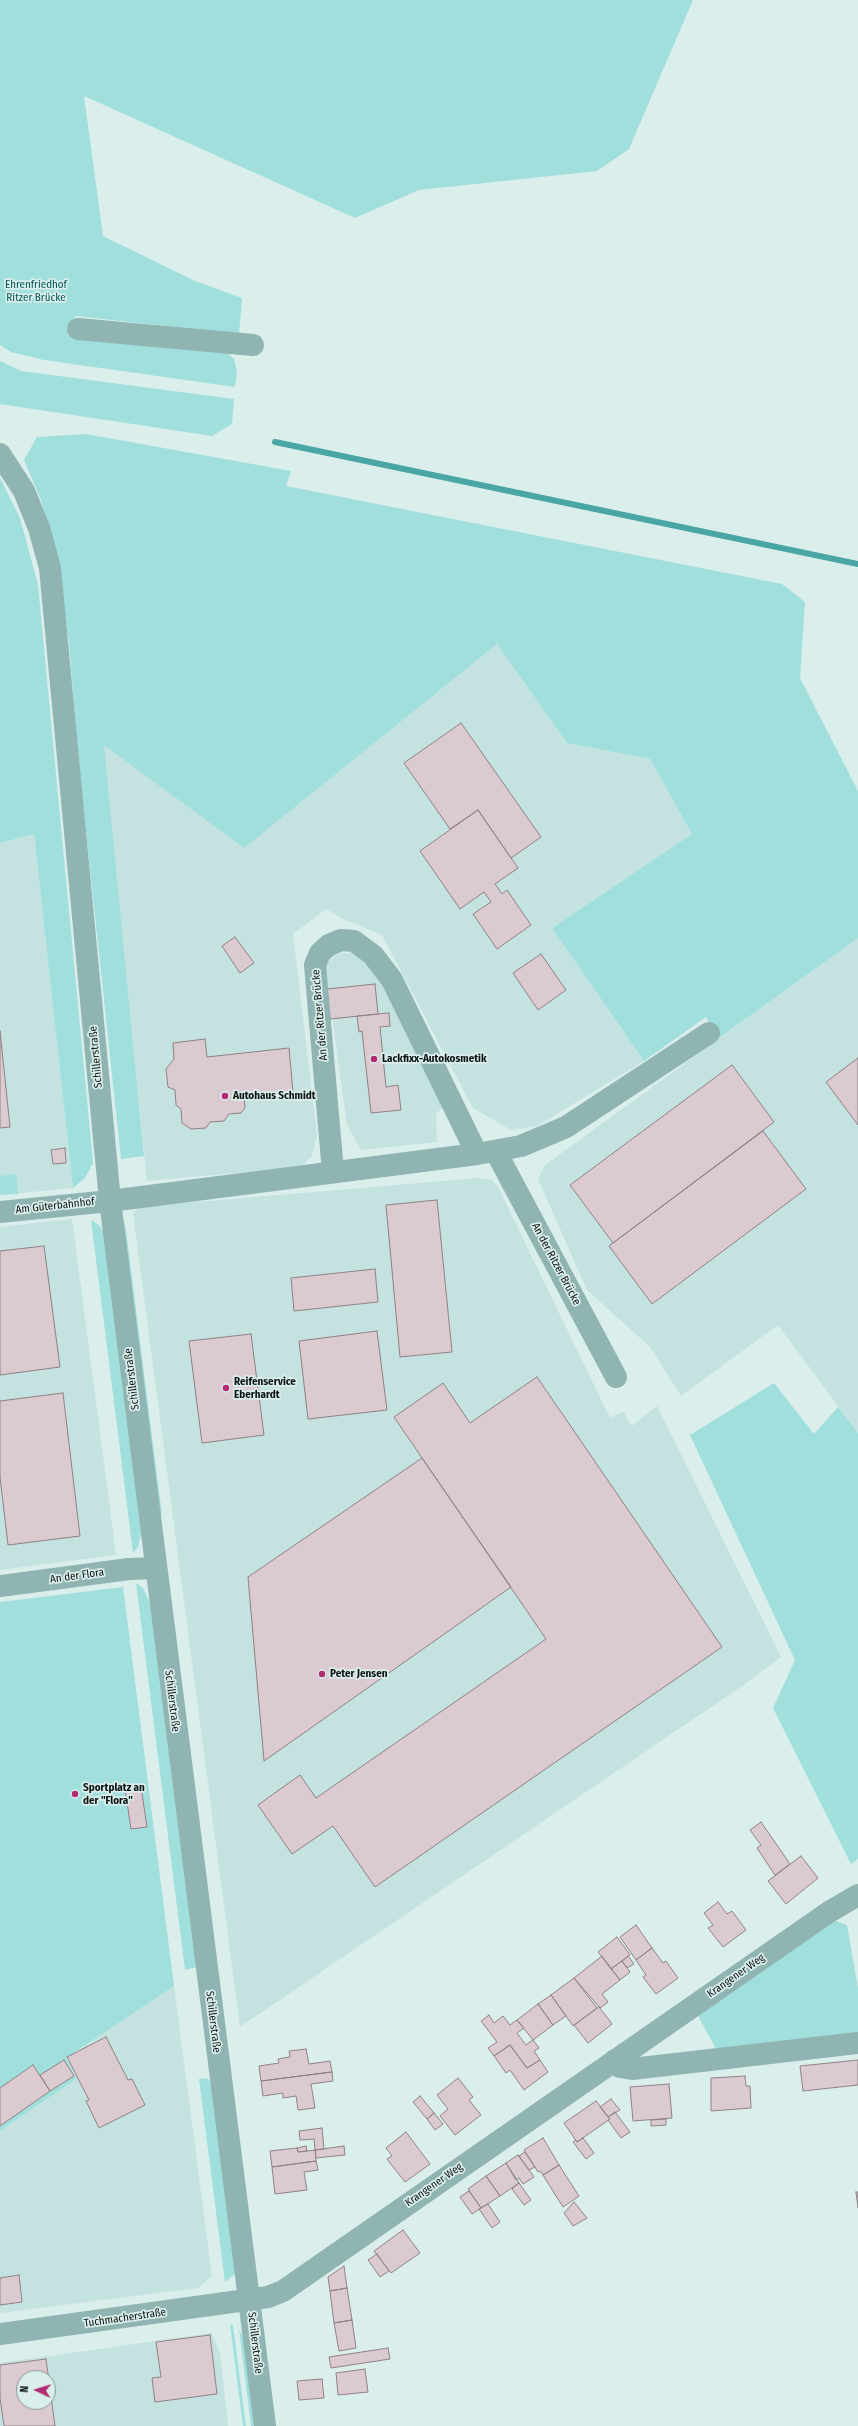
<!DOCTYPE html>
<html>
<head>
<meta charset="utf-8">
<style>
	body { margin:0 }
	#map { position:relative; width:858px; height:2426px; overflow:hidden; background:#daeeec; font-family:"Fira Sans Condensed",sans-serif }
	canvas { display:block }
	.north { position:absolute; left:16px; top:2370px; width:40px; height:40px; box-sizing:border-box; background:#daeeec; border:1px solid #889796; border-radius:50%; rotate:274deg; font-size:11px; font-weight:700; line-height:16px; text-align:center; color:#0d1414 }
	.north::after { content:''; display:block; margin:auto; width:14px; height:18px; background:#b12b70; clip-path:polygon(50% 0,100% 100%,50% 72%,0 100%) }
</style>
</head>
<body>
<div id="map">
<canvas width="858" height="2426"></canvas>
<div class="north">N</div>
</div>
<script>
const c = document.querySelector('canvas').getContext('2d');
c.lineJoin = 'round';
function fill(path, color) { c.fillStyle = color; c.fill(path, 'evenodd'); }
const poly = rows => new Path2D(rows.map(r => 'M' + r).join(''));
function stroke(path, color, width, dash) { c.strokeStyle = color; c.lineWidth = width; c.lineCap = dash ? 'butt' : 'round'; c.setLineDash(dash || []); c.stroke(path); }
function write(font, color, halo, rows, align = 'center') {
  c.font = font + ' "Fira Sans Condensed",sans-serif'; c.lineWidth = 3.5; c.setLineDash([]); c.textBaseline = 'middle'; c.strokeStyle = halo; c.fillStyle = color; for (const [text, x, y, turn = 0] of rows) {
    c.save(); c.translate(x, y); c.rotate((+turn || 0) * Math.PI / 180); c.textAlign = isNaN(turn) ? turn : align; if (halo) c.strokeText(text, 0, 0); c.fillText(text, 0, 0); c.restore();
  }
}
fill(poly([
	[497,644,567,743,650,759,692,834,552,928,644,1061,537,1126,511,1130,473,1108,382,935,345,920,326,909,293,934,317,1135,312,1156,300,1167,147,1181,103,744,244,847],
	[34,834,73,1188,0,1195,0,843],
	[858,938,858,1433,778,1325,681,1396,650,1347,587,1290,538,1179,545,1165],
	[339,953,354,953,383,980,444,1106,436,1114,437,1142,361,1150,347,1125,325,965],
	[478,1178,492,1180,497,1185,610,1418,623,1411,632,1426,657,1406,781,1657,742,1686,240,2027,133,1213,139,1207],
	[72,1219,116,1555,0,1570,0,1227],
	[174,1986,212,2276,198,2288,0,2313,0,2131,76,2079,66,2058],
	[212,2333,220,2353,228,2426,0,2426,0,2363],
	[24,2378,48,2378,48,2402,24,2402]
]), '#c4e2e0');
fill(poly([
	[0,0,693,0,629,149,597,171,419,190,355,218,84,96,103,236,195,281,242,298,239,334,75,316,79,337,221,347,234,359,237,372,235,387,44,360,11,352,0,345],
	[0,361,21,371,234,399,232,424,212,436,0,404],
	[86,434,291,471,286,486,782,584,805,602,800,678,858,791,858,938,718,1039,706,1017,644,1061,552,928,692,834,650,759,567,743,497,644,244,848,104,745,144,1156,121,1159,80,775,69,643,56,553,41,500,24,460,37,437],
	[0,478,20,518,38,585,93,1163,85,1178,73,1188,34,834,0,843],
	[16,1174,18,1194,0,1195,0,1176],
	[91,1220,99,1225,105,1234,141,1534,138,1547,133,1553],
	[125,1222,162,1515,158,1513,123,1231],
	[774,1383,814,1434,838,1407,858,1433,858,1859,851,1864,773,1708,795,1660,690,1435],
	[136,1583,143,1588,150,1603,197,1967,185,1970],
	[123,1587,174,1986,66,2058,76,2079,0,2131,0,1602],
	[833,1920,847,1925,858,1989,858,2033,716,2049,697,2014],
	[207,2078,212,2083,235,2274,225,2282,199,2079],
	[230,2325,233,2325,246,2426,243,2426],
	[239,2329,244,2340,255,2426,251,2426]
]), '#a1dfdd');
stroke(poly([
	[275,442,858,564]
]), '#4aa6a4', 6);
const building = poly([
	[461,723,541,837,511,858,478,810,450,829,404,763,461,723],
	[478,810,518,868,495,884,502,894,507,890,531,925,497,949,473,914,491,902,484,892,460,909,420,851,478,810],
	[235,937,254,963,240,973,222,946,235,937],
	[541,954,566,990,538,1010,513,973,541,954],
	[375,984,378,1014,330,1019,327,989,375,984],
	[389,1013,390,1026,380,1027,386,1087,398,1085,401,1110,371,1113,362,1031,359,1032,357,1016,389,1013],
	[0,1031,10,1127,0,1128,0,1031],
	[205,1039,207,1057,289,1048,293,1092,244,1097,245,1108,241,1113,229,1114,224,1121,210,1122,206,1128,191,1129,182,1123,181,1109,176,1105,175,1090,168,1087,166,1069,174,1059,173,1043,205,1039],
	[858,1058,858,1125,826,1082,858,1058],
	[732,1065,774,1122,613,1243,570,1185,732,1065],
	[763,1131,806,1189,652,1304,609,1246,763,1131],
	[65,1148,66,1163,53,1164,51,1150,65,1148],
	[437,1200,452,1352,400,1357,386,1205,437,1200],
	[44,1246,60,1367,0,1375,0,1251,44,1246],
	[375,1269,378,1302,294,1311,291,1278,375,1269],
	[377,1331,387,1410,308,1419,299,1341,377,1331],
	[251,1334,264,1435,202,1443,189,1341,251,1334],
	[537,1377,722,1647,375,1887,333,1826,292,1854,258,1805,300,1775,316,1798,546,1639,394,1417,443,1383,470,1423,537,1377],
	[63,1393,80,1536,8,1545,0,1477,0,1401,63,1393],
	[422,1458,511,1587,264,1761,248,1577,422,1458],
	[141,1787,147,1827,131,1829,125,1789,141,1787],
	[761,1822,790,1864,775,1875,757,1848,761,1845,750,1830,761,1822],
	[801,1856,818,1878,786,1904,768,1881,801,1856],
	[718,1902,727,1914,732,1911,746,1930,723,1947,708,1928,713,1925,704,1913,718,1902],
	[636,1925,652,1948,636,1960,620,1937,636,1925],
	[617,1937,630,1955,611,1969,598,1952,617,1937],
	[652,1948,663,1963,666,1961,678,1978,656,1994,643,1977,646,1975,636,1960,652,1948],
	[602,1956,620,1980,602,1994,608,2002,600,2008,574,1978,602,1956],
	[628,1956,634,1964,627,1968,622,1961,628,1956],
	[622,1961,630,1972,620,1980,611,1969,622,1961],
	[574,1978,597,2008,573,2026,551,1995,574,1978],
	[551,1995,566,2016,553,2025,538,2004,551,1995],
	[538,2004,553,2025,533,2040,517,2020,538,2004],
	[599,2007,612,2024,588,2043,574,2025,599,2007],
	[489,2015,494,2023,503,2016,510,2025,517,2020,524,2028,517,2033,526,2045,533,2040,539,2048,534,2051,540,2060,527,2068,510,2045,494,2056,488,2048,497,2042,481,2021,489,2015],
	[106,2037,128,2080,132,2079,145,2105,99,2128,86,2101,89,2100,67,2057,106,2037],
	[510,2045,527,2068,540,2060,548,2072,524,2090,510,2070,506,2073,494,2056,510,2045],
	[306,2049,309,2064,330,2061,332,2072,261,2081,259,2066,279,2063,278,2059,290,2057,289,2051,306,2049],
	[64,2060,74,2076,50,2091,40,2075,64,2060],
	[858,2060,858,2085,803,2091,800,2066,858,2060],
	[33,2065,50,2091,0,2126,0,2088,33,2065],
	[332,2072,333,2081,311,2084,315,2108,298,2110,296,2096,283,2098,283,2093,263,2096,261,2081,332,2072],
	[745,2076,746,2086,750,2086,751,2108,711,2111,711,2078,745,2076],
	[458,2078,473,2097,469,2100,481,2115,455,2135,440,2116,448,2109,437,2095,458,2078],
	[669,2084,672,2118,633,2121,630,2087,669,2084],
	[420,2096,434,2113,427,2119,413,2102,420,2096],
	[611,2099,620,2110,608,2117,600,2107,611,2099],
	[596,2101,610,2119,577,2142,564,2123,596,2101],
	[615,2112,630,2132,621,2138,608,2120,610,2119,608,2117,615,2112],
	[434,2113,443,2124,435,2130,427,2119,434,2113],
	[666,2119,666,2125,651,2126,651,2120,666,2119],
	[322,2128,324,2149,315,2150,314,2139,300,2140,299,2131,322,2128],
	[406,2132,430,2164,405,2182,387,2159,392,2156,386,2148,406,2132],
	[543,2138,559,2165,543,2175,540,2171,538,2172,524,2150,543,2138],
	[583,2138,594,2153,586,2159,573,2142,576,2140,577,2142,583,2138],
	[306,2146,307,2151,298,2152,297,2148,306,2146],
	[344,2146,345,2155,316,2158,315,2150,344,2146],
	[297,2148,298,2152,315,2150,316,2161,272,2167,270,2151,297,2148],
	[525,2152,535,2167,529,2170,519,2156,525,2152],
	[518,2155,534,2177,523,2184,519,2178,516,2180,506,2163,518,2155],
	[316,2161,318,2170,304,2172,307,2190,275,2194,272,2167,316,2161],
	[506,2163,519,2183,500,2196,486,2176,506,2163],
	[559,2165,579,2196,563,2207,543,2175,559,2165],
	[486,2176,500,2196,481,2208,468,2189,486,2176],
	[519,2183,531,2200,524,2205,512,2189,519,2183],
	[469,2191,481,2208,472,2214,460,2197,469,2191],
	[856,2192,858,2192,858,2208,856,2192],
	[574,2202,587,2218,573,2226,564,2213,574,2202],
	[488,2204,500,2222,492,2228,479,2209,488,2204],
	[403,2230,420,2253,391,2273,374,2251,403,2230],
	[377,2254,389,2271,380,2277,368,2260,377,2254],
	[344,2266,347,2288,330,2291,328,2277,344,2266],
	[19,2275,22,2302,0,2305,0,2278,19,2275],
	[347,2288,352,2320,334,2323,330,2291,347,2288],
	[352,2320,356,2348,339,2351,334,2323,352,2320],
	[210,2335,217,2394,155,2402,152,2378,161,2377,156,2342,210,2335],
	[388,2348,390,2359,331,2368,329,2357,388,2348],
	[46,2359,55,2426,4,2426,0,2398,0,2365,46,2359],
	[24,2378,48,2378,48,2402,24,2402,24,2378],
	[365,2369,368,2392,338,2395,336,2373,365,2369],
	[322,2379,324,2398,299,2400,297,2381,322,2379]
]);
fill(building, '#dbcad0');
stroke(building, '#908186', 1);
stroke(poly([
	[78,329,253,345],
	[0,454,24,491,39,528,50,568,110,1201,265,2426],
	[496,1152,616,1377],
	[333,1172,315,965,320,953,329,945,341,940,354,941,373,955,392,980,477,1154],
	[0,1212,110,1201,477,1154,521,1146,566,1127,709,1033],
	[0,1586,129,1569,155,1568],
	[615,2060,620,2067,632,2069,858,2043],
	[0,2334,268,2297,283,2291,829,1912,858,1895]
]), '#8fb4b2', 22);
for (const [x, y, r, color] of [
	[374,1059,4,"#b12b70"],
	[225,1096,4,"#b12b70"],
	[226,1388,4,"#b12b70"],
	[322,1674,4,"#b12b70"],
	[75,1794,4,"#b12b70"]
]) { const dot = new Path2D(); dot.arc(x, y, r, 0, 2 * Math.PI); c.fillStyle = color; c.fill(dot); stroke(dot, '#daeeec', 1.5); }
write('11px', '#005756', '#daeeec', [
	["Ehrenfriedhof",36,285],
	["Ritzer Brücke",36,298]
]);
write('11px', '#0d1414', '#daeeec', [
	["An der Ritzer Brücke",320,1015,-95],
	["Schillerstraße",96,1057,-95],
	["Am Güterbahnhof",55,1206,-6],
	["An der Ritzer Brücke",556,1264,62],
	["Schillerstraße",132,1379,-97],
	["An der Flora",77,1576,-8],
	["Schillerstraße",172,1701,83],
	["Krangener Weg",736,1976,-35],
	["Schillerstraße",213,2022,83],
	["Krangener Weg",434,2185,-35],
	["Tuchmacherstraße",125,2318,-8],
	["Schillerstraße",255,2343,83]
]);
write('bold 11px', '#0d1414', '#daeeec', [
	["Lackfixx-Autokosmetik",382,1059],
	["Autohaus Schmidt",233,1096],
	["Reifenservice",234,1382],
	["Eberhardt",234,1395],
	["Peter Jensen",330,1674],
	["Sportplatz an",83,1788],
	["der \"Flora\"",83,1801]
], 'left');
</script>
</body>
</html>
